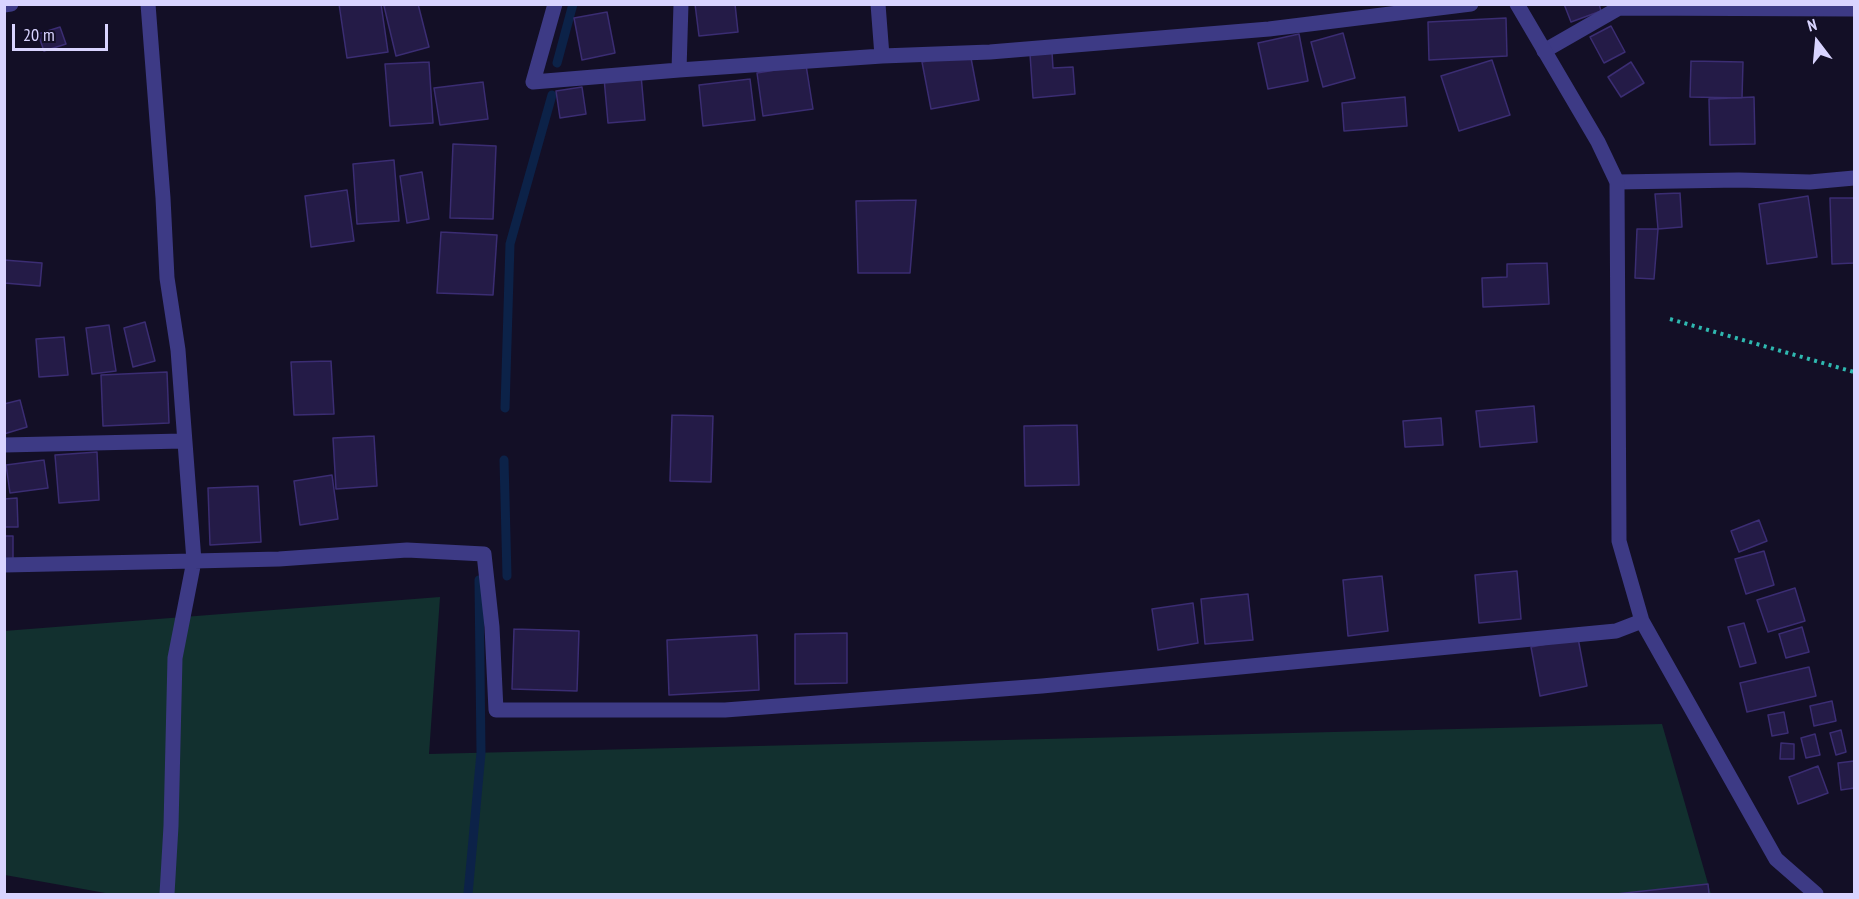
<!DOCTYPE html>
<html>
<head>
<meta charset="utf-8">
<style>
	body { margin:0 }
	#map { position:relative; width:1859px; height:899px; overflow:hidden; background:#130f26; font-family:"PT Sans Narrow",sans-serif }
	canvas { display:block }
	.frame { position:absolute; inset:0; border:6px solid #d9d4ff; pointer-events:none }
	.north { position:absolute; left:1787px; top:12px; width:60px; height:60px; -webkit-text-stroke:4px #130f26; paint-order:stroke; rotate:344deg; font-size:16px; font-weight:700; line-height:24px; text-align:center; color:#d9d4ff }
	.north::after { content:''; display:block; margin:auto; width:21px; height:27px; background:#d9d4ff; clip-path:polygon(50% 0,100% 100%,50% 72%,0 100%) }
	.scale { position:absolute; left:12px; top:24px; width:96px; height:27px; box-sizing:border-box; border:3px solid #d9d4ff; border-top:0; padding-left:8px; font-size:18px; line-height:21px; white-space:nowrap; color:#d9d4ff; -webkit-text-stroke:4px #130f26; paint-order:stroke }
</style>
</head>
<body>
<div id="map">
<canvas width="1859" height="899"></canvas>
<div class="frame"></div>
<div class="north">N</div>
<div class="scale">20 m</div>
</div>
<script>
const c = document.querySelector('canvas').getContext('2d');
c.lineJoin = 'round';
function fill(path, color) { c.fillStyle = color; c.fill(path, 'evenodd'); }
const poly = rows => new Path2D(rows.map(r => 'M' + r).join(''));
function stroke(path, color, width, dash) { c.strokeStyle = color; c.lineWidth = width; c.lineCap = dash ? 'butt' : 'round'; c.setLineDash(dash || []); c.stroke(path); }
fill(poly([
	[440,597,429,754,1662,724,1711,894,111,894,5,875,4,631]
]), '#12302f');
stroke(poly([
	[557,63,573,4],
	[505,408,510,244,552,95],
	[504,460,507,576],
	[468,894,481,753,479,580]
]), '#0c2248', 9);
const building = poly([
	[339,4,381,4,388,52,347,58,339,4],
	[389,4,418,4,429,47,396,56,384,6,389,4],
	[695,4,735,4,738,32,699,36,695,4],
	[1564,4,1599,4,1601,11,1571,22,1564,4],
	[607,12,615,53,582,60,574,18,607,12],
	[1506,18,1507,56,1429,60,1428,22,1506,18],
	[1611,26,1625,52,1604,63,1590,37,1611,26],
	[60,27,66,44,44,51,38,34,60,27],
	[1343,33,1355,78,1323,87,1311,42,1343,33],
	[1299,34,1308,81,1268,89,1258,43,1299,34],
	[1052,52,1053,68,1073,67,1075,94,1033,98,1030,54,1052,52],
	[970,53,979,100,931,109,922,62,970,53],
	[1492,60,1510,115,1459,131,1441,76,1492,60],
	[1691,61,1743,62,1742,98,1690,97,1691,61],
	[429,62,433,123,390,126,385,64,429,62],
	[1631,62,1644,83,1621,97,1608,77,1631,62],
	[806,65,813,109,763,116,757,73,806,65],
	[641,75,645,120,608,123,604,78,641,75],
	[750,79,755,120,703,126,699,85,750,79],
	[483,82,488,119,440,125,434,88,483,82],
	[582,87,586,114,560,118,556,91,582,87],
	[1405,97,1407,126,1344,131,1342,103,1405,97],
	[1754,97,1755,144,1710,145,1709,99,1754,97],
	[453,144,496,146,493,219,450,218,453,144],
	[394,160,399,221,357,224,353,164,394,160],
	[422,172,429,219,407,223,400,176,422,172],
	[347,190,354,241,311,247,305,196,347,190],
	[1680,193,1682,227,1658,229,1655,194,1680,193],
	[1808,196,1817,257,1767,264,1759,204,1808,196],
	[1830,198,1854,198,1854,263,1832,264,1830,198],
	[916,200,910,273,858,273,856,201,916,200],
	[1637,229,1658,229,1654,279,1635,278,1637,229],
	[441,232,497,235,493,295,437,293,441,232],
	[4,260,42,263,40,286,4,283,4,260],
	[1547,263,1549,304,1483,307,1482,278,1507,277,1507,264,1547,263],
	[145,322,155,361,133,367,124,328,145,322],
	[109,325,116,371,92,374,86,328,109,325],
	[64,337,68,375,39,377,36,339,64,337],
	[331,361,334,414,294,415,291,362,331,361],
	[167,372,169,423,103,426,101,375,167,372],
	[20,400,27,427,4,434,4,404,20,400],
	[1534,406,1537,442,1480,447,1476,411,1534,406],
	[672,415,713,416,711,482,670,481,672,415],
	[1441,418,1443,445,1405,447,1403,421,1441,418],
	[1077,425,1079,485,1025,486,1024,426,1077,425],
	[374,436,377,486,336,489,333,438,374,436],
	[97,452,99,500,59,503,55,455,97,452],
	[44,460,48,488,10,493,6,465,44,460],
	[332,475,338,519,300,525,294,481,332,475],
	[258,486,261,542,210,545,208,488,258,486],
	[17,498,18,527,4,527,4,499,17,498],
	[1759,520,1767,541,1739,552,1731,531,1759,520],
	[4,536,13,536,13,561,4,561,4,536],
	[1764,551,1774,585,1746,594,1735,559,1764,551],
	[1517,571,1521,619,1479,623,1475,575,1517,571],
	[1382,576,1388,631,1348,636,1343,580,1382,576],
	[1795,588,1805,621,1768,632,1757,600,1795,588],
	[1248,594,1253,640,1205,644,1201,599,1248,594],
	[1193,603,1198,643,1158,650,1152,609,1193,603],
	[1744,623,1756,663,1740,667,1728,627,1744,623],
	[1802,627,1809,652,1786,658,1779,634,1802,627],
	[514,629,579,631,577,691,512,689,514,629],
	[847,633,847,683,795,684,795,634,847,633],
	[757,635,759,690,669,695,667,640,757,635],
	[1578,638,1587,686,1540,696,1531,647,1578,638],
	[1809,667,1816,696,1747,712,1740,683,1809,667],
	[1832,701,1836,721,1814,726,1810,706,1832,701],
	[1784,712,1788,733,1772,736,1768,715,1784,712],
	[1841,730,1846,752,1836,755,1830,733,1841,730],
	[1815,734,1820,755,1806,758,1801,738,1815,734],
	[1781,743,1794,744,1794,759,1780,759,1781,743],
	[1854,761,1854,788,1841,790,1838,763,1854,761],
	[1818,766,1828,793,1798,804,1789,777,1818,766],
	[1708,884,1709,894,1616,894,1708,884]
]);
fill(building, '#241b47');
stroke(building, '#3b2d73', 1.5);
stroke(poly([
	[1670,319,1854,372]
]), '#2fb8b0', 4, [3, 4.5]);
stroke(poly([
	[555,4,533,82,679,70],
	[681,4,679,70,882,56],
	[878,4,882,56,990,52,1269,29,1471,4],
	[4,5,11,4],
	[1619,8,1854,9],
	[1544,51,1619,8,1619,4],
	[1617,182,1739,180,1810,182,1854,178]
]), '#3d3a85', 15);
stroke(poly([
	[148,4,163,198,167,278,178,350,194,561,279,559,407,550,484,554,492,627,496,710,725,710,1042,686,1616,631,1642,621],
	[1517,4,1598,142,1617,182,1619,541,1642,621,1776,859,1816,894],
	[4,445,183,441],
	[4,565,194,561,175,658,171,826,167,894]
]), '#3d3a85', 15);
</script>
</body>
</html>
